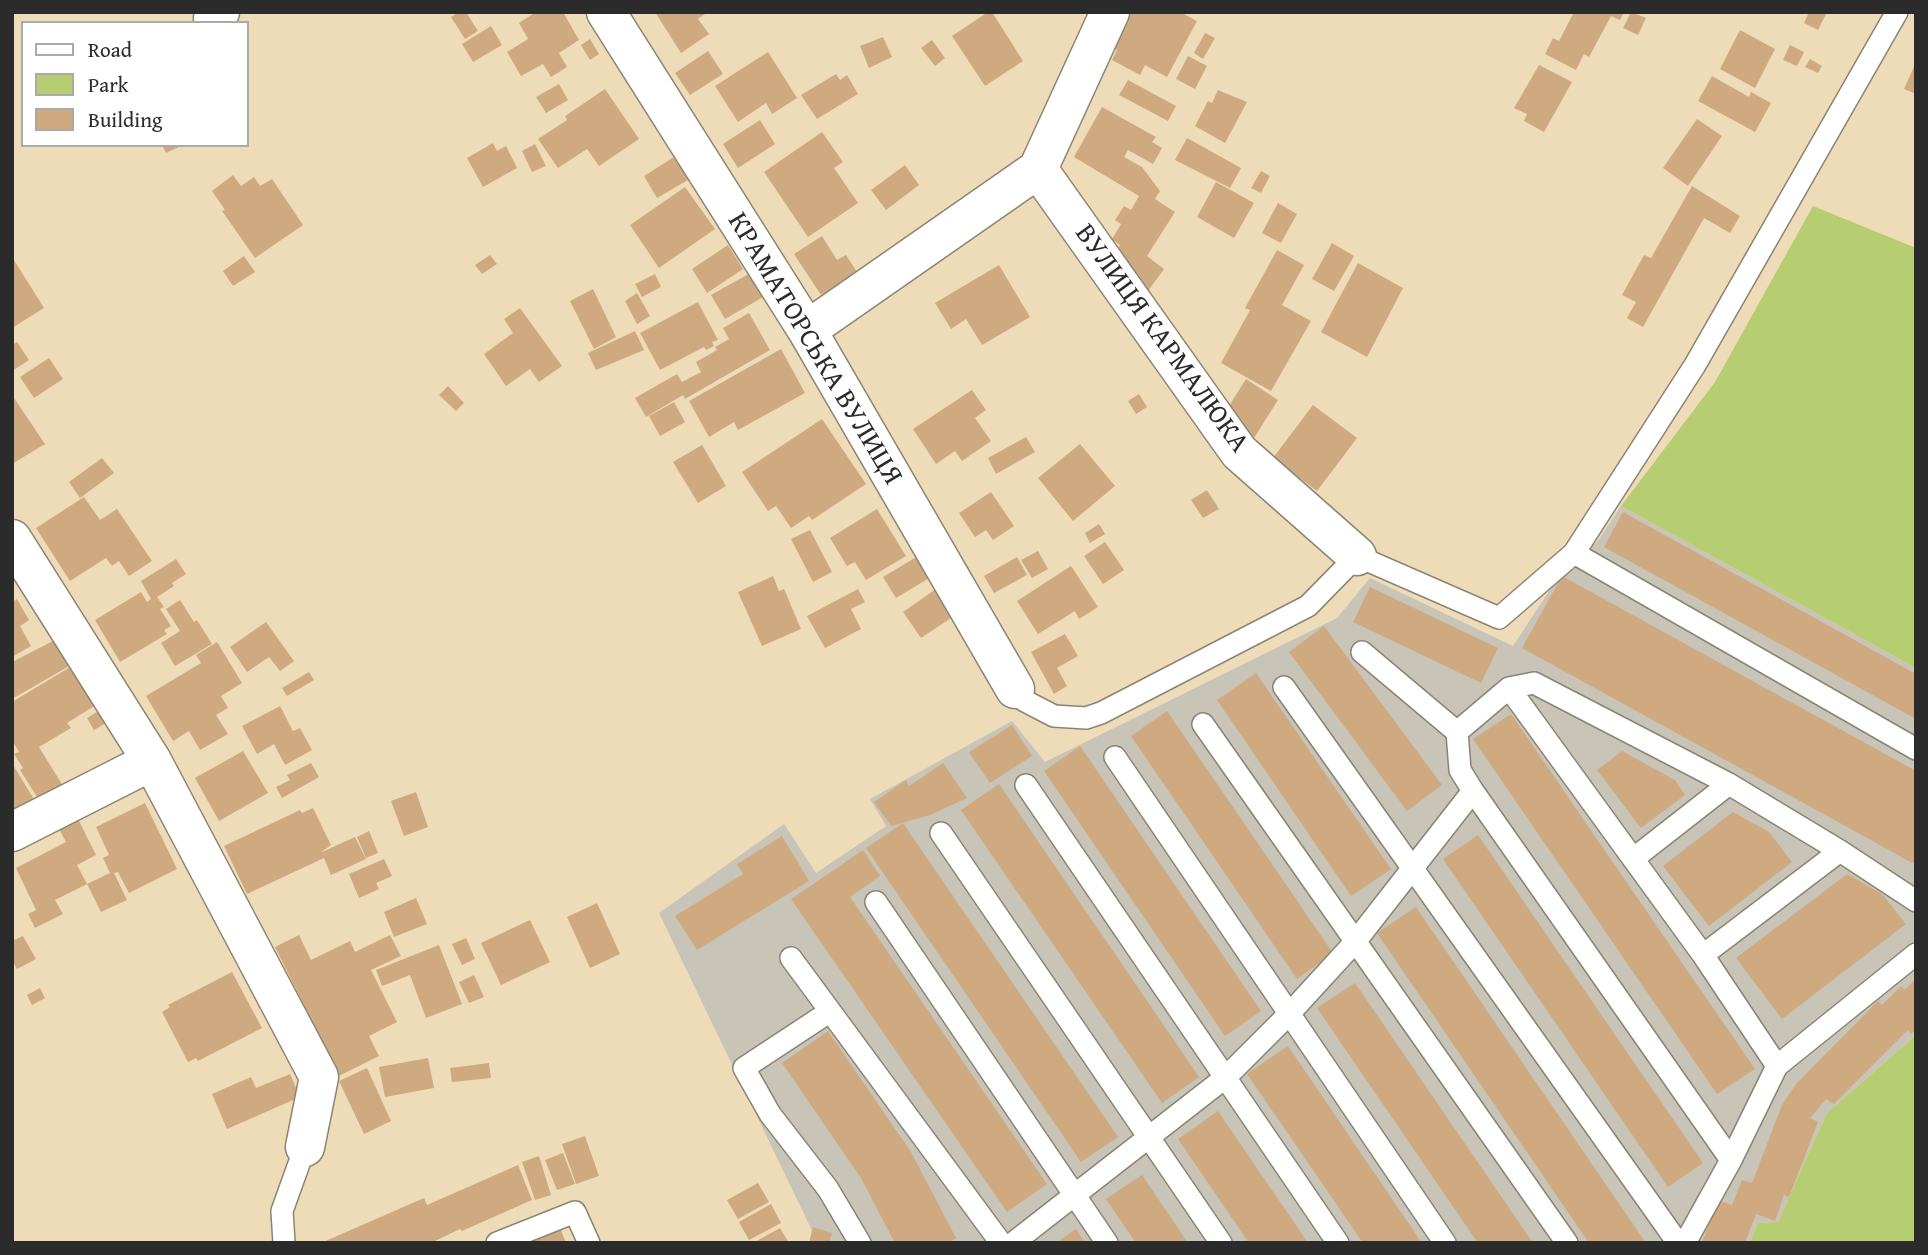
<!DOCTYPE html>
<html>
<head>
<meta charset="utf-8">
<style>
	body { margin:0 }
	#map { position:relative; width:1928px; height:1255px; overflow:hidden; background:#eedcb9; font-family:"Gentium Book Plus",serif }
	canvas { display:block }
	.frame { position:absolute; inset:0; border:14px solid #2b2b2b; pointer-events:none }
	.legend { position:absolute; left:21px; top:21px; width:228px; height:126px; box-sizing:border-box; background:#fff; border:2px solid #aaa; margin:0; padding:9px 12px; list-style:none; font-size:21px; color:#2b2b2b }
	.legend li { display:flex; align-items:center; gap:14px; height:35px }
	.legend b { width:35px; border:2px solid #aaa }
</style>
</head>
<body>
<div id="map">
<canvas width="1928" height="1255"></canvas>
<div class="frame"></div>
<ul class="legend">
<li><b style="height:9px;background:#fff"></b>Road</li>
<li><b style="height:19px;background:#b6cd71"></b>Park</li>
<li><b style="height:19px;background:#cfaa80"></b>Building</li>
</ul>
</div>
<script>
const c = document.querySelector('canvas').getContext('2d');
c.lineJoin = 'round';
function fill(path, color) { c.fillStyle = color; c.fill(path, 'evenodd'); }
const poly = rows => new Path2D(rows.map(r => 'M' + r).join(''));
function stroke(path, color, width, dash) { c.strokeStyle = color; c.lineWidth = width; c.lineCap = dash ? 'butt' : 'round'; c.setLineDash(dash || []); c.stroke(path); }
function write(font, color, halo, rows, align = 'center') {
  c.font = font + ' "Gentium Book Plus",serif'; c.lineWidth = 6; c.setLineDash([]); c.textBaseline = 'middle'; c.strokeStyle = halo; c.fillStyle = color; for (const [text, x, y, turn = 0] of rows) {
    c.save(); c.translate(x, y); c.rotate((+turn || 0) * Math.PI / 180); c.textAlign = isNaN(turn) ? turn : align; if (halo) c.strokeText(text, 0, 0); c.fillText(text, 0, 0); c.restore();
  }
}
fill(poly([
	[1621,506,1916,668,1916,1035,1827,1113,1778,1222,1758,1223,1750,1243,818,1243,659,913,784,824,816,873,886,826,870,799,1012,721,1045,762,1337,618,1370,578,1513,646,1559,576,1597,542]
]), '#c8c4b8');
fill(poly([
	[1813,206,1916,248,1916,668,1621,506,1715,382],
	[1916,1035,1916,1243,1750,1243,1758,1223,1778,1222,1827,1113]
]), '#b6cd71');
fill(poly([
	[459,12,466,12,478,31,465,39,451,17],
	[536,12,563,12,579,40,559,53,567,67,551,77,543,64,521,76,507,52,528,39,519,23],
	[655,12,708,12,698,19,709,34,681,53],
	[988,12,992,12,1023,61,985,86,952,36],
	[1123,12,1180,12,1197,21,1167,77,1145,65,1140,75,1112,60,1117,50,1106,45],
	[1574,12,1624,12,1620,20,1611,16,1589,57,1584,54,1576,70,1545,54,1553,38,1559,41],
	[1631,12,1646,18,1638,35,1623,28],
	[1809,12,1827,12,1818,30,1804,23],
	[491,26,502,45,473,62,462,44],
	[1740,30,1775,49,1755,88,1720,69],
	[1205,33,1215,38,1203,59,1194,53],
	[883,37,892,57,869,68,860,46],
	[590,39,599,54,590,60,581,45],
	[932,40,945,58,935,66,921,48],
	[1790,45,1804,52,1797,66,1783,60],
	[708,51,723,74,690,95,675,73],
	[768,52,797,98,772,114,766,103,738,122,715,86],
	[1188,56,1207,66,1195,89,1176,79],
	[1810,59,1822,66,1818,73,1805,67],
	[1916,62,1916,94,1904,89],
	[1539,65,1572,82,1544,132,1524,121,1527,114,1514,108],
	[836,74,840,80,847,75,858,94,817,119,801,95],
	[1712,76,1749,97,1751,92,1771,103,1755,132,1698,101],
	[1128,80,1176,106,1168,121,1119,95],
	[559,84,568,100,546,113,536,97],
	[605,89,639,139,599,166,587,149,558,168,538,139,567,120,565,116],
	[1218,90,1247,102,1225,143,1195,126,1208,101,1212,103],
	[1102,107,1156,137,1152,142,1162,148,1153,164,1128,150,1124,157,1142,167,1160,191,1155,199,1175,212,1147,256,1164,269,1148,291,1111,257,1120,245,1112,239,1121,224,1115,220,1124,206,1131,210,1139,196,1074,157],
	[1697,119,1722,136,1688,186,1663,168],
	[760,120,775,144,738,168,723,144],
	[822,132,843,162,834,168,858,203,808,237,764,172],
	[1187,138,1241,168,1230,188,1175,160],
	[493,143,497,151,506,146,517,168,483,187,467,158],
	[535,144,546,166,532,172,522,151],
	[162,145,183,145,166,153],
	[674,157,688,180,657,198,644,176],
	[905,165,919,185,886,210,871,190],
	[1261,171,1270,176,1261,193,1251,188],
	[233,175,241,186,254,177,260,186,272,179,303,225,255,258,222,211,225,210,212,191],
	[1216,182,1254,203,1234,238,1197,217],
	[1692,186,1740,216,1730,233,1704,218,1643,327,1627,318,1636,302,1622,295,1644,255,1651,258],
	[685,187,715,229,659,268,630,225],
	[1278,203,1297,214,1281,243,1262,233],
	[822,236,837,260,846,255,857,272,821,295,794,254],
	[1332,243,1354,256,1334,291,1312,279],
	[728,245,743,269,707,293,692,269],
	[1277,250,1304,265,1282,305,1311,321,1271,391,1221,363,1250,310,1245,308],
	[490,255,497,264,482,274,475,265],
	[244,256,255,272,233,286,223,271],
	[12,257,44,308,12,328],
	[1358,263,1403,288,1367,357,1321,332],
	[999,265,1030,317,982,345,966,319,951,329,935,303],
	[752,272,765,296,725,319,711,295],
	[655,274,661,287,642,297,635,284],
	[593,289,616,337,594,349,570,301],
	[637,293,650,316,637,324,625,301],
	[698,302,718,340,712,342,714,346,706,350,704,347,660,370,640,333],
	[520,308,562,366,539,382,530,369,506,386,484,354,513,333,504,319],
	[749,313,770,350,685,399,683,395,646,417,635,398,677,374,682,382,701,372,696,362,717,350,715,347,729,339,723,328],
	[635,331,644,350,596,370,588,353],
	[17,342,29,360,12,371,12,345],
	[781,349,805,393,738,430,734,422,709,437,689,401],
	[49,358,63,379,34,398,20,377],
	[1246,379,1278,400,1254,438,1222,417],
	[448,386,464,403,456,411,439,395],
	[972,390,986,410,975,418,991,441,962,461,955,451,936,464,913,429],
	[1139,394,1147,407,1136,414,1128,401],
	[12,395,45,444,12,464],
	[674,402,685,422,660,436,649,416],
	[1313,405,1357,438,1317,491,1273,458],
	[822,419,866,484,812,520,809,516,791,528,776,506,768,511,742,472],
	[1026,437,1035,452,996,474,988,458],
	[1080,444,1115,486,1073,521,1038,478],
	[702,445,726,486,698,503,673,462],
	[102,458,114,473,80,498,69,482],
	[1207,490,1219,509,1203,518,1191,500],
	[991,492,1014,526,993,540,986,530,975,537,959,513],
	[84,497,100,520,117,509,152,561,129,576,119,561,112,566,106,558,70,581,36,528],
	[877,509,906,556,866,580,855,562,847,566,830,538],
	[1623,512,1916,674,1916,719,1604,547],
	[1099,524,1105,534,1090,543,1085,533],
	[810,530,832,572,813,582,791,539],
	[1105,542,1124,570,1103,584,1084,556],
	[1038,551,1048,569,1032,578,1021,560],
	[918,556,931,577,896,598,883,577],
	[1017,557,1027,575,994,593,984,576],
	[176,559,186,574,172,583,174,586,157,597,164,607,160,609,171,626,164,630,167,634,120,662,95,620,141,592,147,602,151,599,141,581],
	[1071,566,1098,607,1079,619,1075,611,1038,634,1017,601],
	[773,576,779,591,784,589,801,629,762,646,738,592],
	[1562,576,1916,771,1916,865,1522,648],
	[1370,587,1498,648,1481,683,1353,622],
	[858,589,865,602,851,609,861,629,825,648,807,616],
	[936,589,954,616,921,638,903,612],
	[17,599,29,620,20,626,31,646,12,657,12,602],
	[180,600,194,622,197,620,212,644,175,666,161,643,180,631,166,609],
	[266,622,294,661,280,671,269,657,247,672,230,647],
	[1324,626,1442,785,1407,811,1289,652],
	[1065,634,1078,656,1057,668,1067,686,1054,694,1031,652],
	[55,640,71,665,12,699,12,662],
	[217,642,242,683,221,696,228,708,216,715,228,734,200,750,189,731,173,741,146,696,201,663,196,655],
	[72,666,96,705,67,723,71,728,39,747,63,786,39,800,20,770,23,768,14,754,19,752,12,740,12,702],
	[309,672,314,680,287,696,282,688],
	[1256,673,1391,869,1351,896,1217,700],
	[280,706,293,731,300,728,312,750,285,765,274,744,257,754,242,726],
	[105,707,113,719,94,730,87,718],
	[1167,711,1333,953,1297,979,1131,736],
	[1511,714,1755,1069,1717,1094,1473,739],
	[1012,725,1032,756,990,783,969,752],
	[1080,746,1261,1011,1225,1036,1044,771],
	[243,751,268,793,219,821,195,778],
	[1622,751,1675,780,1685,795,1641,828,1597,770],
	[12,763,35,801,12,814],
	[311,763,319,777,282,798,276,787,290,780,287,775],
	[943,763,967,798,930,815,891,826,874,802,906,780,909,786],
	[999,784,1199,1077,1162,1103,961,810],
	[416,792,428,827,404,836,391,801],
	[145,803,177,869,129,893,118,872,114,873,127,900,101,912,87,884,110,873,103,858,109,855,96,827],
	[313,808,331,845,320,853,355,837,366,859,331,875,324,858,247,894,224,846,300,810,302,813],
	[1733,812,1769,832,1792,862,1709,926,1663,866],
	[78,819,96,855,77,865,87,884,55,900,63,914,35,928,28,914,36,910,16,868,66,842,59,829],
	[903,823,1118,1137,1081,1162,866,848],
	[369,831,378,853,366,858,357,837],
	[1478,835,1703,1163,1668,1187,1443,859],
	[782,836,809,881,697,950,675,916,743,874,737,864],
	[863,850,880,876,850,897,1047,1184,1007,1212,791,899],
	[384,859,392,876,376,883,379,889,359,898,349,874],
	[1847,874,1882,894,1906,924,1782,1019,1736,958],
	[416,898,427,924,394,937,384,912],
	[597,903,620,954,590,968,567,917],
	[1416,907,1646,1243,1589,1243,1377,933],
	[530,920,550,962,501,985,481,943],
	[299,935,311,960,350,941,355,952,390,935,401,956,371,970,397,1022,369,1036,379,1056,339,1076,275,947],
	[23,936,36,959,17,969,12,960,12,941],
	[466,938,475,959,462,965,452,944],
	[439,945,462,1004,426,1018,410,975,382,986,376,970],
	[232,972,262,1028,198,1061,196,1058,188,1062,162,1012,170,1007,168,1005],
	[474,975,484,997,469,1003,459,982],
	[1916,978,1916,1029,1911,1034,1908,1030,1834,1104,1826,1099,1810,1118,1818,1122,1789,1197,1784,1195,1775,1221,1756,1214,1745,1243,1702,1243,1718,1200,1732,1205,1742,1180,1752,1183,1782,1105,1796,1084,1878,1001,1882,1005,1901,986,1905,990],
	[1355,983,1533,1243,1478,1243,1317,1008],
	[40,988,45,998,32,1005,27,995],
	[828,1031,911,1152,956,1238,947,1243,895,1243,861,1178,782,1063],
	[1288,1046,1422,1243,1363,1243,1247,1074],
	[428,1058,434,1088,385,1097,379,1067],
	[489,1063,491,1078,452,1082,450,1068],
	[367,1068,391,1121,364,1134,339,1081],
	[290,1074,300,1097,227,1129,212,1094,251,1077,256,1088],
	[1218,1111,1308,1243,1249,1243,1178,1139],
	[585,1136,599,1176,576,1184,562,1144],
	[563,1153,575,1184,557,1190,545,1160],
	[539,1156,551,1195,535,1200,522,1162],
	[518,1165,532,1200,462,1231,460,1229,431,1243,321,1243,424,1198,427,1205],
	[1142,1175,1188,1243,1136,1243,1106,1199],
	[758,1183,769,1202,738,1219,727,1200],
	[771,1204,781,1223,749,1240,739,1222],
	[813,1227,832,1233,829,1243,809,1243],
	[560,1228,566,1243,527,1243],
	[780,1228,789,1243,753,1243],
	[1076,1229,1085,1243,1056,1243]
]), '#cfaa80');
const service = poly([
	[1574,553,1916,749],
	[1362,652,1457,732],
	[1284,687,1678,1243],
	[1509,688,1703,955,1777,1066],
	[1015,689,1025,701,1054,716,1086,718,1101,713,1308,606,1357,556,1499,618,1574,553,1695,365,1897,12],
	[1203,724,1567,1243],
	[1115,757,1445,1243],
	[1026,785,1338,1243],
	[941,833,1221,1243],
	[1633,859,1729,784],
	[876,902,1107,1243],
	[1703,955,1840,851],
	[791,958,1001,1243],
	[829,1012,744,1068,770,1114,828,1189,860,1243],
	[1731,1160,1473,791,1460,770,1457,732,1509,688,1534,683,1729,784,1840,851,1916,901],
	[284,1243,282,1211,305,1147],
	[497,1243,575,1212,589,1243],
	[1013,1243,1226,1077,1290,1013,1355,942,1473,791],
	[1685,1243,1731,1160,1777,1066,1916,954]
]);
const minor = poly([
	[606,12,807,330,1015,689],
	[213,18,220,12],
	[1038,169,1239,452,1357,556],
	[807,330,1038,169,1110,12],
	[12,539,152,761,319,1077,305,1147],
	[12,832,152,761]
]);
stroke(service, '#8c8472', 24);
stroke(minor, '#8c8472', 41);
stroke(service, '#fff', 21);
stroke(minor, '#fff', 38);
write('28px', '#2b2b2b', '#fff', [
	["ВУЛИЦЯ КАРМАЛЮКА",1161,339,54],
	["КРАМАТОРСЬКА ВУЛИЦЯ",814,349,59]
]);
</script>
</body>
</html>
